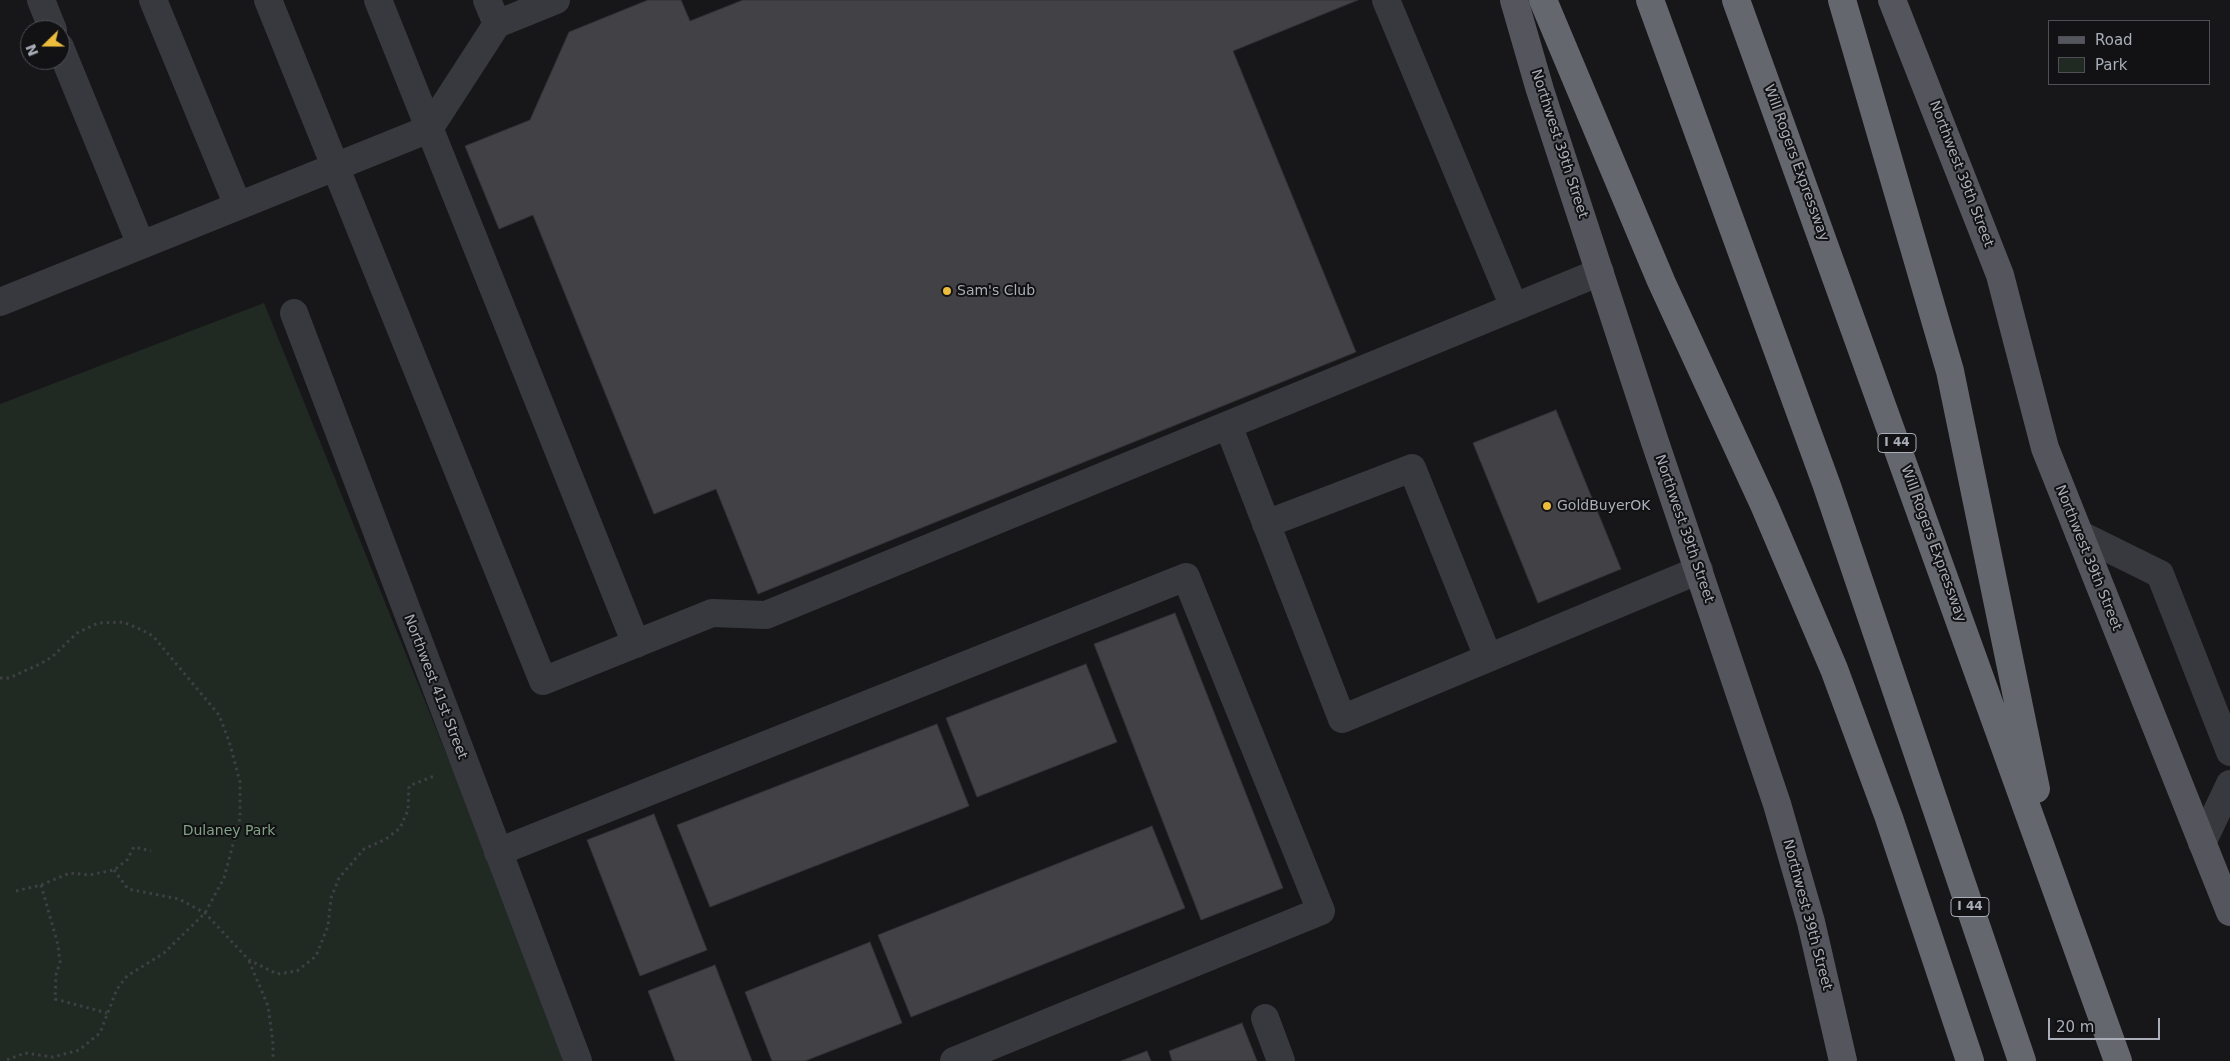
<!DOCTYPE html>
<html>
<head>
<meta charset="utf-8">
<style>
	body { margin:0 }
	#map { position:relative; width:2230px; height:1061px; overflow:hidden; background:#171719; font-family:"DejaVu Sans",sans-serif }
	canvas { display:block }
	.legend { position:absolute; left:2048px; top:20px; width:162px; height:65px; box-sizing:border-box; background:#121214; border:1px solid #4f5056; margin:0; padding:6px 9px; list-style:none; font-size:15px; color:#aaaeb9 }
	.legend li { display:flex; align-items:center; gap:10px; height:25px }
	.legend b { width:25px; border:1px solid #4f5056 }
	.north { position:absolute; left:20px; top:20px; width:50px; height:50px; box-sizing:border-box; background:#121214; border:1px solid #4f5056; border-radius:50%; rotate:248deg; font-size:14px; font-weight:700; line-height:20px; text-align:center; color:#aaaeb9 }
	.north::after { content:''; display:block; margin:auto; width:18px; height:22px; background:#ecbc3d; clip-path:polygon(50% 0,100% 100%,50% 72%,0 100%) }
	.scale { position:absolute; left:2048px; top:1018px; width:112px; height:22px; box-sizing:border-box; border:2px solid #aaaeb9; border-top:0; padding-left:6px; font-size:15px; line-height:18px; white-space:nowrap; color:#aaaeb9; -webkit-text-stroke:4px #121214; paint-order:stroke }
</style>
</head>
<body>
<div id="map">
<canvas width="2230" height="1061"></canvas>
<ul class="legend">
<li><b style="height:6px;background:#55565d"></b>Road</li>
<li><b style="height:14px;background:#212923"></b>Park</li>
</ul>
<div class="north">N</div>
<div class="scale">20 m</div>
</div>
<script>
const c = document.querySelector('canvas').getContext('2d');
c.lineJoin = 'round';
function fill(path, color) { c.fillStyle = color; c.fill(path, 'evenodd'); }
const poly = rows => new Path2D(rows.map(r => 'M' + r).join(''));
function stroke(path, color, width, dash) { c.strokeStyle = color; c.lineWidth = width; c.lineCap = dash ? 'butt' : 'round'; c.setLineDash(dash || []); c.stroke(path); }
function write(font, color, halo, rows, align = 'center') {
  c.font = font + ' "DejaVu Sans",sans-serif'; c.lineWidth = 4; c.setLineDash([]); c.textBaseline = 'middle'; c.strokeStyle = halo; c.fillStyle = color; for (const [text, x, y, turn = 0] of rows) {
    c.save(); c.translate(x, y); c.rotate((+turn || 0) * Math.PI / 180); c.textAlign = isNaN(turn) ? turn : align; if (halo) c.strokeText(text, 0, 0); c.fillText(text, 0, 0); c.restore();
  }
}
fill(poly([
	[264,303,452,768,567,1061,0,1061,0,404]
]), '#212923');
const building = poly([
	[648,0,681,0,690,21,743,0,1358,0,1233,51,1356,352,758,594,716,489,654,514,533,215,499,229,465,146,530,120,569,32,648,0],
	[1556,410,1621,569,1538,603,1473,443,1556,410],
	[1175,613,1283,888,1201,920,1094,644,1175,613],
	[1086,664,1117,742,977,797,946,718,1086,664],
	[937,724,969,806,710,907,677,825,937,724],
	[654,814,707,950,640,976,587,840,654,814],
	[1152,826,1185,908,911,1017,878,935,1152,826],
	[870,942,902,1023,805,1061,772,1061,745,992,870,942],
	[715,965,752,1061,675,1061,648,991,715,965],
	[1242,1023,1257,1061,1172,1061,1169,1051,1242,1023],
	[1147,1051,1151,1061,1121,1061,1147,1051]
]);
fill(building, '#424246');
stroke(building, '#323135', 1);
stroke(poly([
	[0,678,9,678,40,664,52,657,77,633,98,623,123,622,142,630,153,636,219,715,229,741,240,782,240,818,224,878,205,913,164,953,127,976,117,989,100,1033,79,1050,53,1057,25,1053,4,1061],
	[114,870,128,889,179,899,205,913,249,960,277,974,297,971,316,956,328,926,331,898,339,878,364,849,386,839,400,828,408,810,409,786,434,776],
	[41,885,58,945,60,962,56,975,55,999,107,1013],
	[16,891,41,885,70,873,89,875,114,870,127,860,134,847,151,851],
	[249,961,268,1006,273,1043,273,1061]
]), '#3e4045', 3, [2.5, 4]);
stroke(poly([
	[41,0,53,30],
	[153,0,238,206],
	[268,0,543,681,712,613,766,615,1600,272],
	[378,0,636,644],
	[487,0,497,24],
	[1386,0,1514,307],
	[60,47,141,245],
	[0,302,429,129,497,24,556,0],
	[294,313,578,1061],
	[1228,425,1342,719,1699,570],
	[1266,524,1412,468,1488,657],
	[2079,534,2160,574,2230,752],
	[2202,843,2230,784],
	[498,852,1186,577,1321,911,954,1061],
	[1265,1018,1281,1061]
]), '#38393e', 28);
stroke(poly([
	[1514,0,1540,90,1655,442,1777,804,1811,922,1843,1061],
	[1892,0,2000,275,2045,448,2230,912]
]), '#55565d', 28);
stroke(poly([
	[1543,0,1661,281,1765,507,1834,669,1889,818,1970,1061],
	[1650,0,1827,486,2022,1061],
	[1736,0,2118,1061],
	[1842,0,1950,371,2036,789]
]), '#65676f', 28);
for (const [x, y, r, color] of [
	[947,291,5,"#ecbc3d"],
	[1547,506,5,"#ecbc3d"]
]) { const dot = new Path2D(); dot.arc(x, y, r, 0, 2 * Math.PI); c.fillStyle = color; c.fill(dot); stroke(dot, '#121214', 2); }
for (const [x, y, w] of [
	[1897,443,38],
	[1970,907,38]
]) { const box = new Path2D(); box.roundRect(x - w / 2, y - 9.5, w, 19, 4); c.fillStyle = '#121214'; c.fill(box); stroke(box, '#aaaeb9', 1); }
write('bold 12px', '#aaaeb9', null, [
	["I 44",1897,443],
	["I 44",1970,907]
]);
write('14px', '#aaaeb9', '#121214', [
	["Northwest 39th Street",1559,144,72],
	["Will Rogers Expressway",1796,163,70],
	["Northwest 39th Street",1961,174,69],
	["Northwest 39th Street",1684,529,71],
	["Will Rogers Expressway",1933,544,70],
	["Northwest 39th Street",2088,558,68],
	["Northwest 41st Street",435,687,69],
	["Northwest 39th Street",1807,915,75]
]);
write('14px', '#aaaeb9', '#121214', [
	["Sam's Club",957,291],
	["GoldBuyerOK",1557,506]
], 'left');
write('14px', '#82a386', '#121214', [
	["Dulaney Park",229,831]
]);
</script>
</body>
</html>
